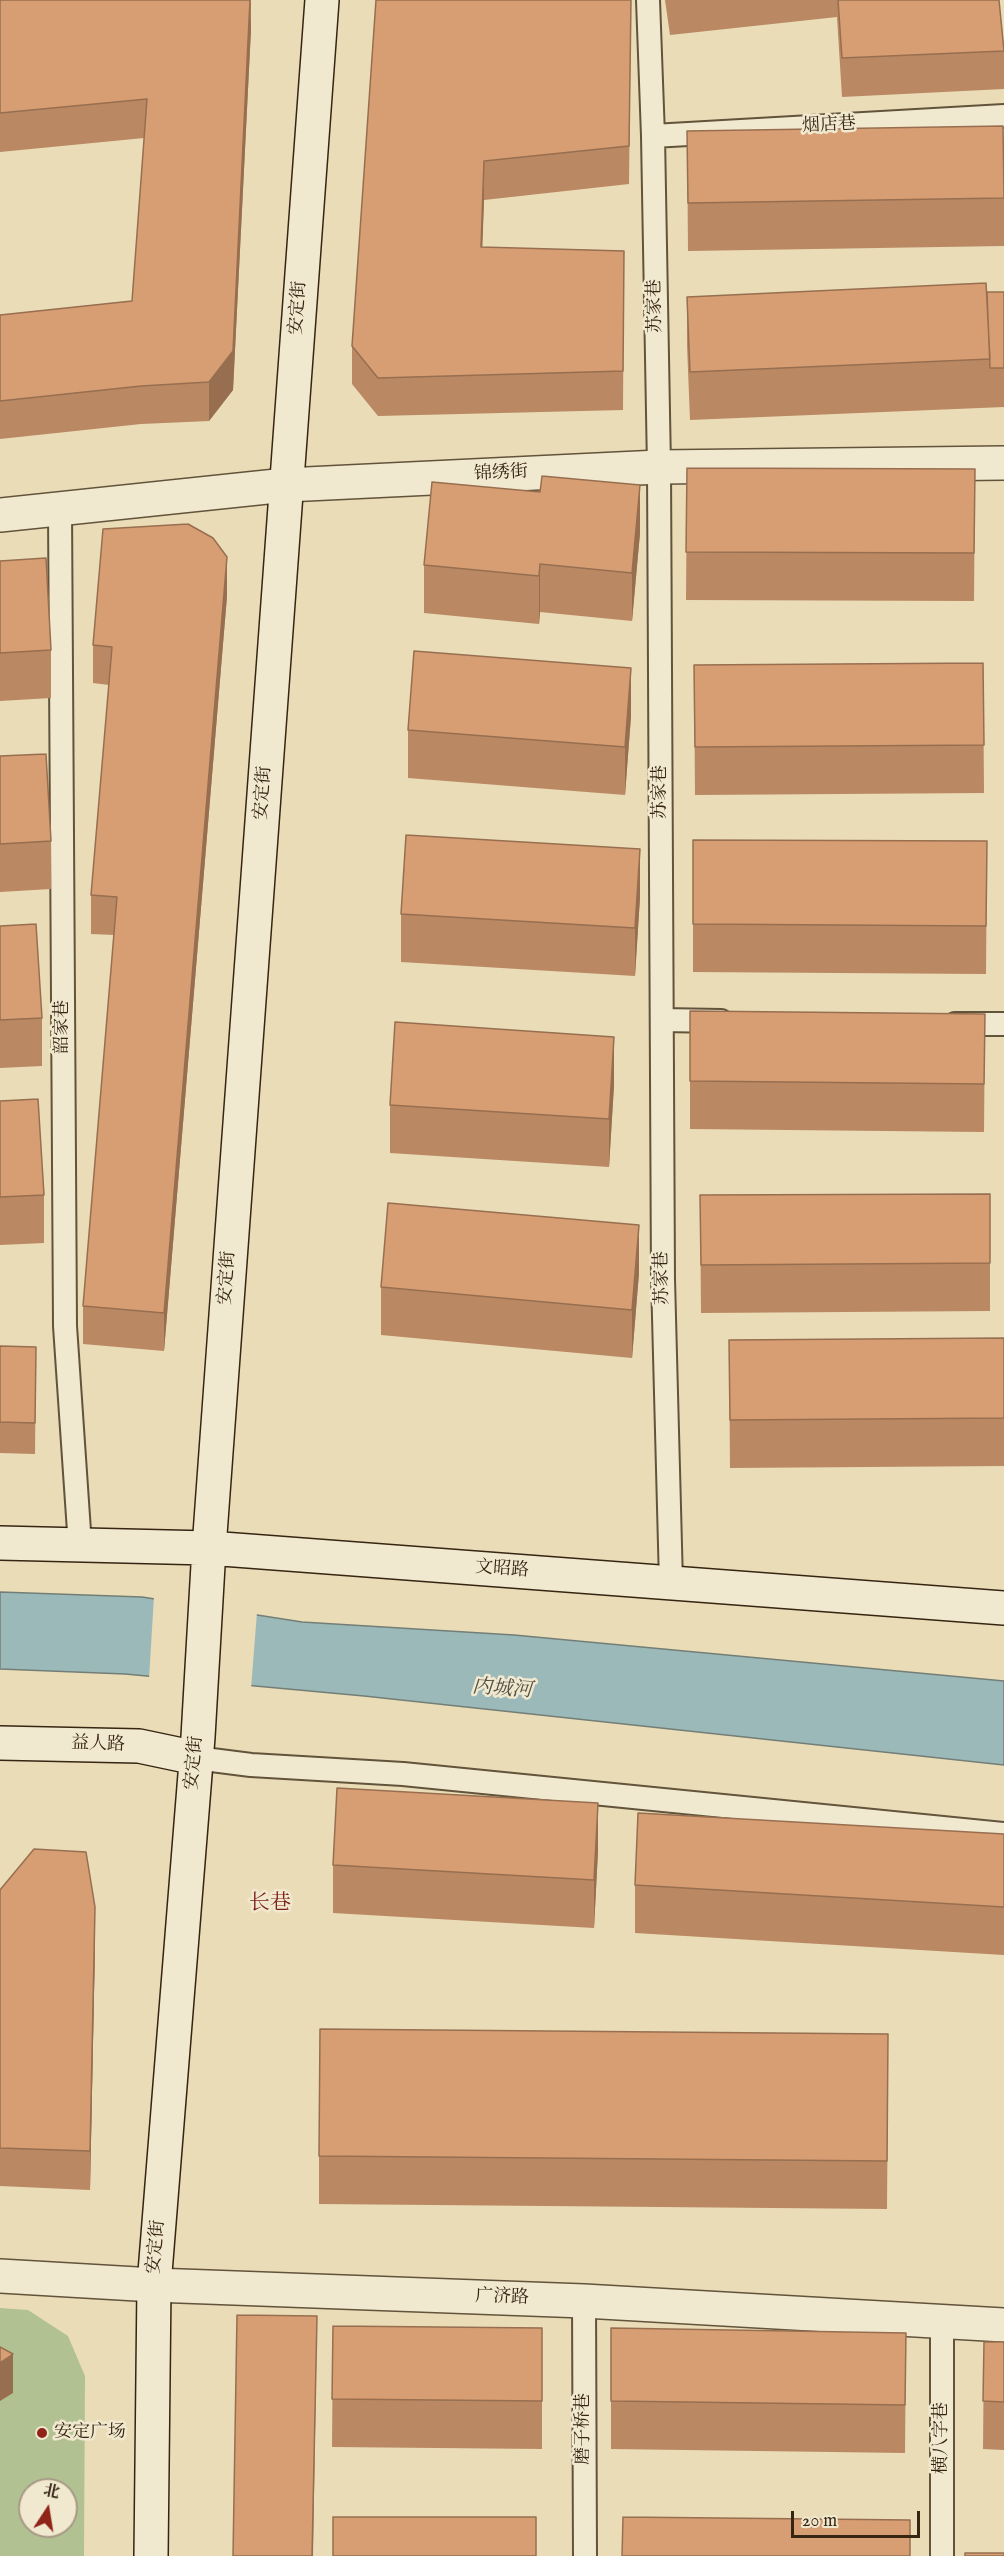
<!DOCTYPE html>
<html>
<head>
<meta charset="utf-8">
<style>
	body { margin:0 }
	#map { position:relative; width:1004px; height:2556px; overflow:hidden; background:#e9dcb7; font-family:"IM FELL English","Noto Serif SC",serif }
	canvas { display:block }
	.north { position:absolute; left:18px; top:2478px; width:60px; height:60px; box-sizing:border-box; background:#f1e8d0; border:2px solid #a69a84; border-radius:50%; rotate:12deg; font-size:16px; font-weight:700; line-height:24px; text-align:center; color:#352512 }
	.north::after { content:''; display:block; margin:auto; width:21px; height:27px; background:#8f2418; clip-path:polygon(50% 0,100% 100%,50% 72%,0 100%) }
	.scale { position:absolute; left:791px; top:2511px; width:129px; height:27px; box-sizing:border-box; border:3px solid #352512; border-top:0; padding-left:8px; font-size:18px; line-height:21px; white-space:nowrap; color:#352512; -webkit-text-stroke:4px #f1e8d0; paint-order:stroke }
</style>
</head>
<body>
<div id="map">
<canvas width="1004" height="2556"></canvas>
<div class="north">北</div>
<div class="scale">20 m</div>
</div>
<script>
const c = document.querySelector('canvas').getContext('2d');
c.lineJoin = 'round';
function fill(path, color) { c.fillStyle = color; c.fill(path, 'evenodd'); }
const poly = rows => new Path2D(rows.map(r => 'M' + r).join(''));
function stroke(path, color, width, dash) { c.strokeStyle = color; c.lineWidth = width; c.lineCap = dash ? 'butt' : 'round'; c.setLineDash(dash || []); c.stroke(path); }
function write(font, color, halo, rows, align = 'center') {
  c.font = font + ' "IM FELL English","Noto Serif SC",serif'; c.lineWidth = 5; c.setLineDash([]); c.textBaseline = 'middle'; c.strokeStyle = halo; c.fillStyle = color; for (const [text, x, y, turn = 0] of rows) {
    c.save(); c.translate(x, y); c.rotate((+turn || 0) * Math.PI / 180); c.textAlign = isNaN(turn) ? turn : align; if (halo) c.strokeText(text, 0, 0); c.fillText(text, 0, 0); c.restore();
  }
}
fill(poly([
	[0,2308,28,2310,68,2336,85,2376,84,2556,0,2556],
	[30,2490,66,2490,66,2526,30,2526]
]), '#b2c192');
const water = poly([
	[0,1592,142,1597,302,1622,514,1635,1004,1681,1004,1765,364,1696,125,1674,0,1669,0,1592]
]);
fill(water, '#9cb9b9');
stroke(water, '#737e76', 1.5);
fill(poly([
	[154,1596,257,1612,251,1689,149,1679]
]), '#e9dcb7');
const lane = poly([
	[648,0,653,136,659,467,663,1279,671,1583],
	[653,136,1004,116],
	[60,509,65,1326,80,1546],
	[662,1020,721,1021],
	[955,1024,1004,1024],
	[196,1758,251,1765,403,1774,1004,1834],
	[584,2301,585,2556],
	[942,2556,942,2320]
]);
const street = poly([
	[0,515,286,485,659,467,1004,463],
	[0,2276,154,2285,584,2301,1004,2325]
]);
const secondary = poly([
	[0,1543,209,1548,1004,1608],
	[0,1743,139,1746,196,1758],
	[151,2556,154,2285,198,1737,209,1548,322,0]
]);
stroke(lane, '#62533b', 26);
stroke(street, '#62533b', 36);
stroke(secondary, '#352512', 36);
stroke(lane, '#f1e8d0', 22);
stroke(street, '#f1e8d0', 33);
stroke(secondary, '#f1e8d0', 33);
fill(poly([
	[0,0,251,0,251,29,233,390,209,421,141,424,0,439,0,315,132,301,144,138,0,152],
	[376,0,631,0,629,184,484,200,482,247,624,251,623,410,378,416,352,384,352,346],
	[665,0,999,0,1004,47,1004,89,842,97,837,17,670,35],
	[687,131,1004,183,1004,246,688,251],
	[987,292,1004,292,1004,407,690,420,687,345,687,297],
	[687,468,975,469,974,601,686,600],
	[640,533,632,621,540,612,539,624,424,613,424,565],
	[0,561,51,650,51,698,0,701],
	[227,596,164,1351,83,1344,83,1306,114,935,91,934,91,895,109,685,93,683,93,645],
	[983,663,984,793,695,795,694,665],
	[631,716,625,795,408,778,408,730],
	[0,756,51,841,51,889,0,892],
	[693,840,987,841,986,974,693,972],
	[640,897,635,976,401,962,401,914],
	[0,926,42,1018,42,1066,0,1068],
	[690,1011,985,1014,984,1132,690,1129],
	[614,1085,609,1167,390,1153,390,1105],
	[0,1101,44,1195,44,1243,0,1245],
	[990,1194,990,1311,701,1313,700,1195],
	[639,1273,632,1358,381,1335,381,1287],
	[1004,1338,1004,1466,730,1468,729,1340],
	[0,1346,36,1347,35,1454,0,1453],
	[1004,1834,1004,1955,635,1933,635,1885],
	[598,1851,594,1928,333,1913,333,1865],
	[0,1890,95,1945,90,2190,0,2186],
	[888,2082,887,2209,319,2204,319,2156],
	[333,2326,542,2328,542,2449,332,2447],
	[611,2328,906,2333,905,2453,611,2449],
	[984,2342,1004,2342,1004,2450,983,2449]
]), '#ba8863');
fill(poly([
	[250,0,251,29,233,390,209,421,209,382],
	[484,161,484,200,481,286,481,247],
	[640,485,640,533,632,621,632,573],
	[227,557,227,596,164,1351,164,1313],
	[540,564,540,612,539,624,539,576],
	[631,668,631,716,625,795,625,747],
	[640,849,640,897,635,976,635,928],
	[614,1037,614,1085,609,1167,609,1119],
	[639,1225,639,1273,632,1358,632,1310],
	[598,1803,598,1851,594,1928,594,1880],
	[95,1907,95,1945,90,2190,90,2151],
	[317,2316,313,2556,312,2556],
	[13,2354,13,2393,0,2401,0,2363]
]), '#976f50');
const building = poly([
	[0,0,250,0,233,351,209,382,141,386,0,401,0,315,132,301,147,99,0,113,0,0],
	[376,0,631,0,629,146,484,161,481,247,624,251,623,371,378,378,352,346,376,0],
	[838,0,999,0,1004,51,842,58,838,0],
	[1003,126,1004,198,688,203,687,131,1003,126],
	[986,283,990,359,690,372,687,297,986,283],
	[987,292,1004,292,1004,368,990,368,987,292],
	[687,468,975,469,974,553,686,552,687,468],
	[542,476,640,485,632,573,540,564,539,576,424,565,432,482,540,492,542,476],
	[188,524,213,538,227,557,164,1313,83,1306,117,897,91,895,112,647,93,645,103,529,188,524],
	[46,558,51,650,0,653,0,561,46,558],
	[414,651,631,668,625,747,408,730,414,651],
	[983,663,984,745,695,747,694,665,983,663],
	[46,754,51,841,0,844,0,756,46,754],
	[406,835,640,849,635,928,401,914,406,835],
	[693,840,987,841,986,926,693,924,693,840],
	[36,924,42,1018,0,1020,0,926,36,924],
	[690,1011,985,1014,984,1084,690,1081,690,1011],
	[395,1022,614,1037,609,1119,390,1105,395,1022],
	[38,1099,44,1195,0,1197,0,1101,38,1099],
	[990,1194,990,1263,701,1265,700,1195,990,1194],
	[388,1203,639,1225,632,1310,381,1287,388,1203],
	[1004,1338,1004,1418,730,1420,729,1340,1004,1338],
	[0,1346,36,1347,35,1423,0,1422,0,1346],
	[337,1788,598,1803,594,1880,333,1865,337,1788],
	[638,1813,1004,1834,1004,1907,635,1885,638,1813],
	[34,1849,86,1852,95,1907,90,2151,0,2148,0,1890,34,1849],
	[320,2029,888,2034,887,2161,319,2156,320,2029],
	[237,2315,317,2316,312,2556,233,2556,237,2315],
	[333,2326,542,2328,542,2401,332,2399,333,2326],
	[611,2328,906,2333,905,2405,611,2401,611,2328],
	[984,2342,1004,2342,1004,2402,983,2401,984,2342],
	[0,2347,13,2354,0,2363,0,2347],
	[333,2517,536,2517,536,2556,333,2556,333,2517],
	[623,2517,910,2520,910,2556,622,2556,623,2517],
	[965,2553,1004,2553,1004,2556,965,2556,965,2553]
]);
fill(building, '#d89e73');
stroke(building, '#976f50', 1.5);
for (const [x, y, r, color] of [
	[42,2433,6,"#8f2418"]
]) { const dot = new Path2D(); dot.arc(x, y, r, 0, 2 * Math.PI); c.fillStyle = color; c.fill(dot); stroke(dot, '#f1e8d0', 2); }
write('18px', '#352512', '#f1e8d0', [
	["烟店巷",829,126,-3],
	["苏家巷",656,306,-91],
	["安定街",299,308,-86],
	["锦绣街",501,474,-3],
	["苏家巷",661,792,-90],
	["安定街",264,793,-86],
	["韶家巷",63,1027,-90],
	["安定街",228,1278,-86],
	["苏家巷",663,1278,-91],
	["文昭路",502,1570,4],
	["益人路",98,1745,2],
	["安定街",195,1763,-85],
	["安定街",157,2247,-85],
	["广济路",502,2298,2],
	["磨子桥巷",584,2429,-90],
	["横八字巷",942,2438,-90]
]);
write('18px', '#352512', '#f1e8d0', [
	["安定广场",54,2433]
], 'left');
write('italic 20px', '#545144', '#f1e8d0', [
	["内城河",502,1690,4]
]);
write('21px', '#7a1f14', '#f1e8d0', [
	["长巷",270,1905]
]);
</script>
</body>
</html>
